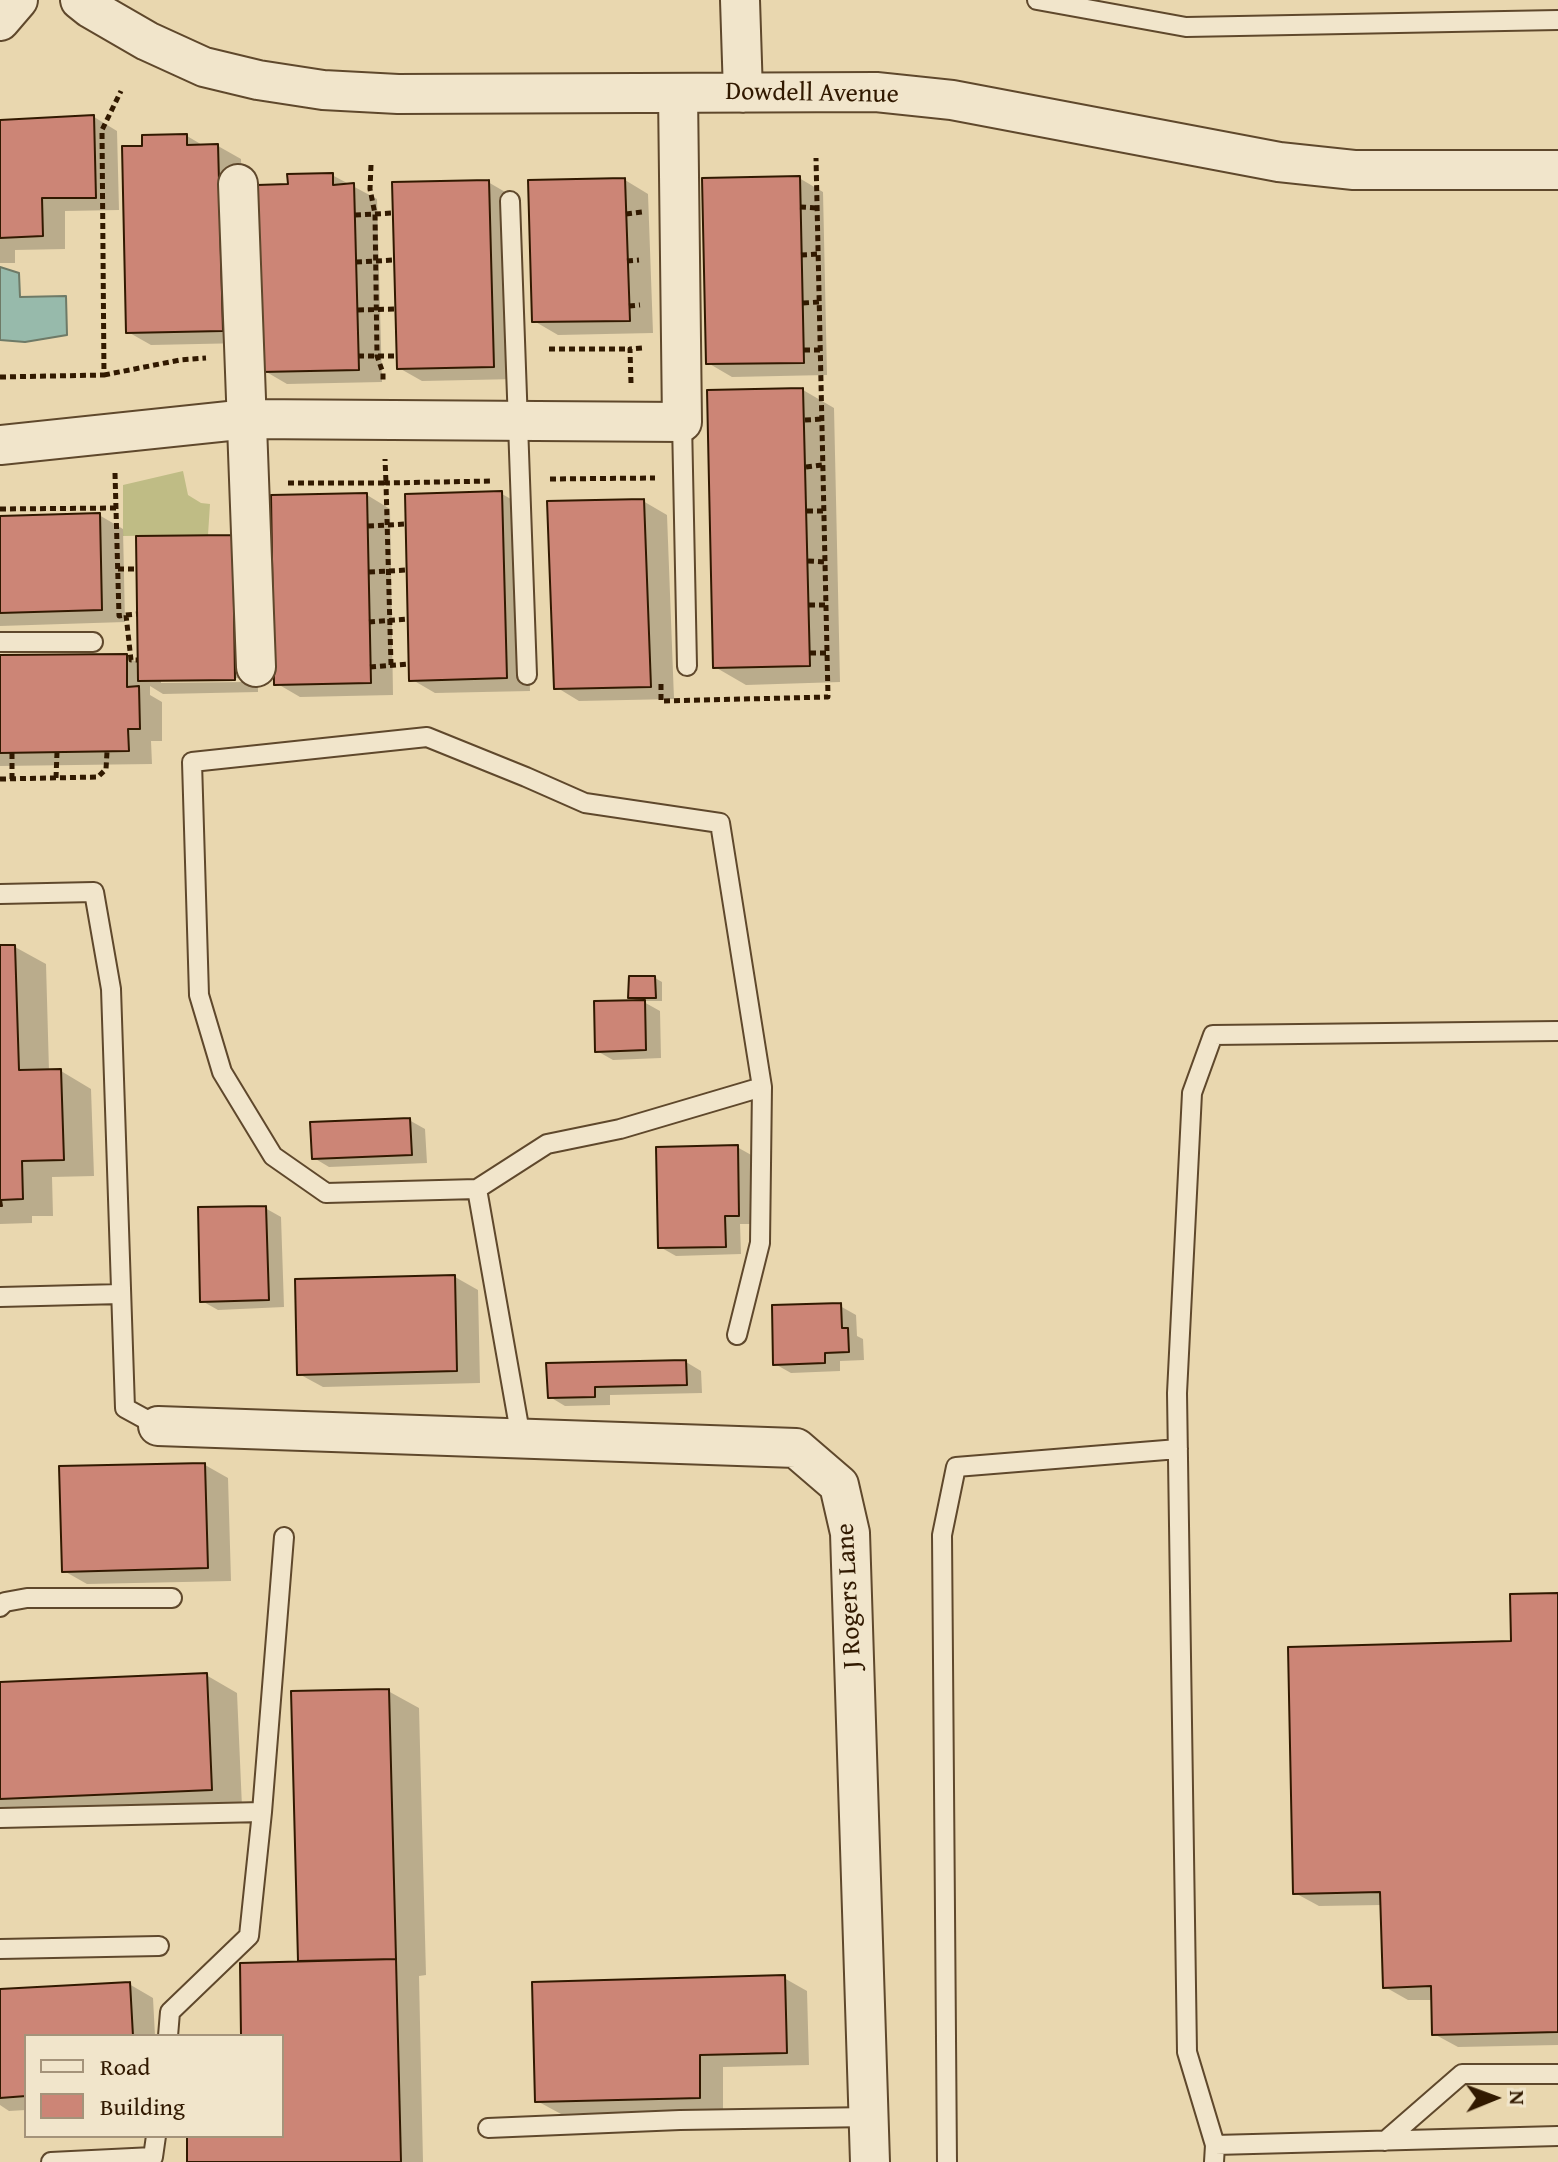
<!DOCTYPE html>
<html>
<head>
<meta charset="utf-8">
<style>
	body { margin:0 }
	#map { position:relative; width:1558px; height:2162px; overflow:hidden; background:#e9d7af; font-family:"Gentium Book Plus",serif }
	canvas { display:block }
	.legend { position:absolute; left:24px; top:2034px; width:260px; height:104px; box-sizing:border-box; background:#f1e5cb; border:2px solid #a4937a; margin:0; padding:10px 14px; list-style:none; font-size:24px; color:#311900 }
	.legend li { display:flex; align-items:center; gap:16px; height:40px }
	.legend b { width:40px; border:2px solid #a4937a }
	.north { position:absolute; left:1454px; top:2058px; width:80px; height:80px; -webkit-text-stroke:6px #f1e5cb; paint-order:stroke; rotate:89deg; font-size:22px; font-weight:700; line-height:32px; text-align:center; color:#311900 }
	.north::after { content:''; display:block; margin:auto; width:28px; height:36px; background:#311900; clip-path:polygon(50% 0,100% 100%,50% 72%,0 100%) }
</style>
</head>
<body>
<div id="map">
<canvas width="1558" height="2162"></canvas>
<ul class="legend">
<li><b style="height:10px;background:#f1e5cb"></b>Road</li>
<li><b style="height:22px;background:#cc8576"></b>Building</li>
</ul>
<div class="north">N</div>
</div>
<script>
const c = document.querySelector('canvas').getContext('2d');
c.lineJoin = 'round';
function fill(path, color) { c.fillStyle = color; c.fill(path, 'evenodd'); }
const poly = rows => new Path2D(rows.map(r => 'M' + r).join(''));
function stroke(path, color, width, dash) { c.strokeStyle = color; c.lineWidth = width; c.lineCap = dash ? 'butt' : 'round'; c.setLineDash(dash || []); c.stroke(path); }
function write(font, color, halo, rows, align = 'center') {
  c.font = font + ' "Gentium Book Plus",serif'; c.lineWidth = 6; c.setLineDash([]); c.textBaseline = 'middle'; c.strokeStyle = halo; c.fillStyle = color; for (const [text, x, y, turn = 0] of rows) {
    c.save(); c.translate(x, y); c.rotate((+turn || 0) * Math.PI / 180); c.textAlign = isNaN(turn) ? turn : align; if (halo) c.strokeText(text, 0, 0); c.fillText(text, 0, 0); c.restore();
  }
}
fill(poly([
	[183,471,188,495,201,503,210,504,208,535,123,536,123,485]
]), '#bfbc85');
const water = poly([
	[0,267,19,273,20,297,66,296,67,335,25,342,0,340,0,267]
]);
fill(water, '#97baab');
stroke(water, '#6e7a67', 2);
fill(poly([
	[94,117,117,131,119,210,65,211,65,249,15,250,15,263,0,263,0,122],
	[187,136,204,146,218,146,241,159,246,343,151,345,128,332],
	[332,175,377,199,382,382,287,384,263,370,290,186],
	[799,178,823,192,827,375,732,377,708,363],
	[625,180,648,194,653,333,558,335,534,321],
	[488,182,512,196,517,379,422,381,399,368],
	[803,390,834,408,840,682,746,685,715,667],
	[502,494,525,507,530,691,435,693,411,679],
	[367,495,390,509,393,695,300,697,276,683],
	[643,501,667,515,674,699,579,701,556,687],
	[99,515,123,529,125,622,0,626,0,518],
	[256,550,258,692,163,694,150,686,150,695,162,702,162,741,151,741,152,764,0,766,0,657,126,656,140,664],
	[245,678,246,682,161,683,161,679],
	[0,947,15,947,46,964,49,1071,61,1071,91,1089,94,1176,52,1177,53,1216,32,1216,32,1223,0,1224],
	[655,978,662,982,662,1001,642,1001,660,1011,661,1058,613,1060,597,1051,639,1002,630,997],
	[409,1120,425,1129,427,1163,329,1167,314,1158],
	[737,1147,753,1156,754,1224,740,1224,741,1254,676,1256,660,1247],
	[265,1208,281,1217,284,1307,218,1310,202,1301],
	[455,1277,478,1290,480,1383,323,1387,299,1374],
	[840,1306,856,1315,857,1336,863,1339,864,1360,840,1361,840,1371,791,1373,775,1364],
	[686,1362,701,1371,702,1393,610,1395,610,1405,565,1406,550,1397],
	[205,1465,228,1478,231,1581,87,1584,64,1571],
	[1558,1595,1558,2045,1458,2047,1434,2034,1433,2000,1408,2000,1385,1987,1382,1905,1319,1906,1295,1893,1513,1643],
	[206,1675,237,1693,242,1807,0,1816,0,1684],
	[388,1691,419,1708,426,1975,419,1976,423,2162,189,2162,189,2136,282,2136,282,2036,243,2036,306,1964,300,1960],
	[784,1978,807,1991,809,2065,723,2067,723,2110,561,2114,537,2101],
	[129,1984,153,1998,155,2036,26,2036,26,2110,9,2111,0,2105,0,1991]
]), '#0003');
const building = poly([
	[94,115,96,198,42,198,43,236,0,238,0,120,94,115],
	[187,134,187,145,218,144,223,331,126,333,122,146,142,146,142,135,187,134],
	[333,173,333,185,354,183,359,370,261,372,257,185,288,184,287,174,333,173],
	[800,176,804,363,706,364,702,178,800,176],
	[625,178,630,321,532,322,528,180,625,178],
	[489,180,494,367,397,369,392,182,489,180],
	[803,388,810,666,713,668,707,390,803,388],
	[502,491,507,678,409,681,405,494,502,491],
	[367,493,371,683,274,685,271,495,367,493],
	[644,499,651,687,554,689,547,501,644,499],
	[100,513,102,610,0,613,0,516,100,513],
	[233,535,235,680,138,681,136,536,233,535],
	[127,654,127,687,139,686,140,729,128,729,129,751,0,753,0,655,127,654],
	[0,945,15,945,19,1070,61,1069,64,1160,22,1161,23,1199,1,1200,2,1206,0,1206,0,945],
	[629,976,655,976,656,998,628,998,629,976],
	[645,1000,646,1050,595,1052,594,1001,645,1000],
	[410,1118,412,1155,312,1159,310,1122,410,1118],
	[738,1145,739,1216,725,1216,726,1247,658,1248,656,1147,738,1145],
	[266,1206,269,1300,200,1302,198,1207,266,1206],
	[455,1275,457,1371,297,1375,295,1279,455,1275],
	[841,1303,842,1328,848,1328,849,1352,825,1353,825,1363,773,1365,772,1305,841,1303],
	[686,1360,687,1385,595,1387,595,1397,548,1398,546,1363,686,1360],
	[205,1463,208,1568,62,1572,59,1466,205,1463],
	[1558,1593,1558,2032,1432,2035,1431,1986,1383,1988,1380,1892,1293,1894,1288,1647,1511,1641,1510,1594,1558,1593],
	[207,1673,212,1790,0,1799,0,1682,207,1673],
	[389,1689,396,1959,298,1961,291,1691,389,1689],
	[396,1959,401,2162,187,2162,187,2136,282,2136,282,2036,241,2036,240,1963,396,1959],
	[785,1975,787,2053,700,2055,700,2098,535,2102,532,1982,785,1975],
	[130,1982,133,2036,26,2036,26,2096,0,2098,0,1989,130,1982]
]);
fill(building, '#cc8576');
stroke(building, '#311900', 2);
const lane = poly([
	[1037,0,1186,27,1558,20],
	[510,201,527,675],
	[682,422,687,666],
	[0,642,93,642],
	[0,894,94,892,111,989,125,1408,158,1426],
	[477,1189,547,1144,620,1129,762,1087,720,823,585,803,526,777,427,737,192,762,199,995,222,1072,273,1156,326,1193,477,1189,521,1438],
	[0,1297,121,1294],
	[737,1335,760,1243,762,1087],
	[0,1607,5,1602,27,1598,172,1598],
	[0,1818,262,1812,284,1537],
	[0,1949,159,1946],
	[168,2036,170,2012,249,1936,262,1812],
	[488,2128,680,2120,870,2117],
	[1385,2141,1462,2074,1558,2074],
	[1215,2145,1187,2052,1177,1393,1192,1093,1213,1035,1558,1031],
	[51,2162,153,2157,156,2136],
	[947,2162,942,1535,956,1467,1178,1449],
	[1214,2162,1215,2145,1558,2136]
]);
const street = poly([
	[80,0,90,8,147,41,204,67,258,80,323,90,398,94,876,92,952,100,1279,162,1354,170,1558,170],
	[740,0,743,93],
	[0,21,18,0],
	[238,184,256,667],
	[0,445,248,419,682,422,678,93],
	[158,1426,796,1448,839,1485,850,1533,870,2162]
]);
stroke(lane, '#5f482c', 22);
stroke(street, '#5f482c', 42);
stroke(poly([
	[371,165,370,189,375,214,377,356,383,373,383,381],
	[800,207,817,208],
	[626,214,642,212],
	[355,215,393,213],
	[801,255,818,254],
	[627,261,639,260],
	[356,262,394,260],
	[803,303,819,302],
	[629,306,640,305],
	[358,310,395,309],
	[549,349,630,349],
	[804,350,820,350],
	[358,356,397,356],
	[104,375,180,360,206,358],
	[0,377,104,375,102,130,121,91],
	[631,383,630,349,642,348],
	[805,420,822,419],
	[806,467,822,465],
	[115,473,119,616,126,615,131,660,138,660],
	[550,479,655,478],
	[288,483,386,483,385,459],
	[0,509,116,508],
	[807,511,824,511],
	[368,526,406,524],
	[808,561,825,562],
	[118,569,137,569],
	[369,572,407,570],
	[809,605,826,605],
	[126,615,137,614],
	[369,622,408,619],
	[810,653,827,653],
	[391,665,386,483,492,481],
	[370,667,409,664],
	[661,684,661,701,828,697,816,158],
	[56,778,57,752],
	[0,779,98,777,106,769,107,752],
	[12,779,12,753]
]), '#311900', 5, [6, 4]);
stroke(lane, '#f1e5cb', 18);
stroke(street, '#f1e5cb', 38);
write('26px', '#311900', '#f1e5cb', [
	["Dowdell Avenue",812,94,1],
	["J Rogers Lane",850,1596,-93]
]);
</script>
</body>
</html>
